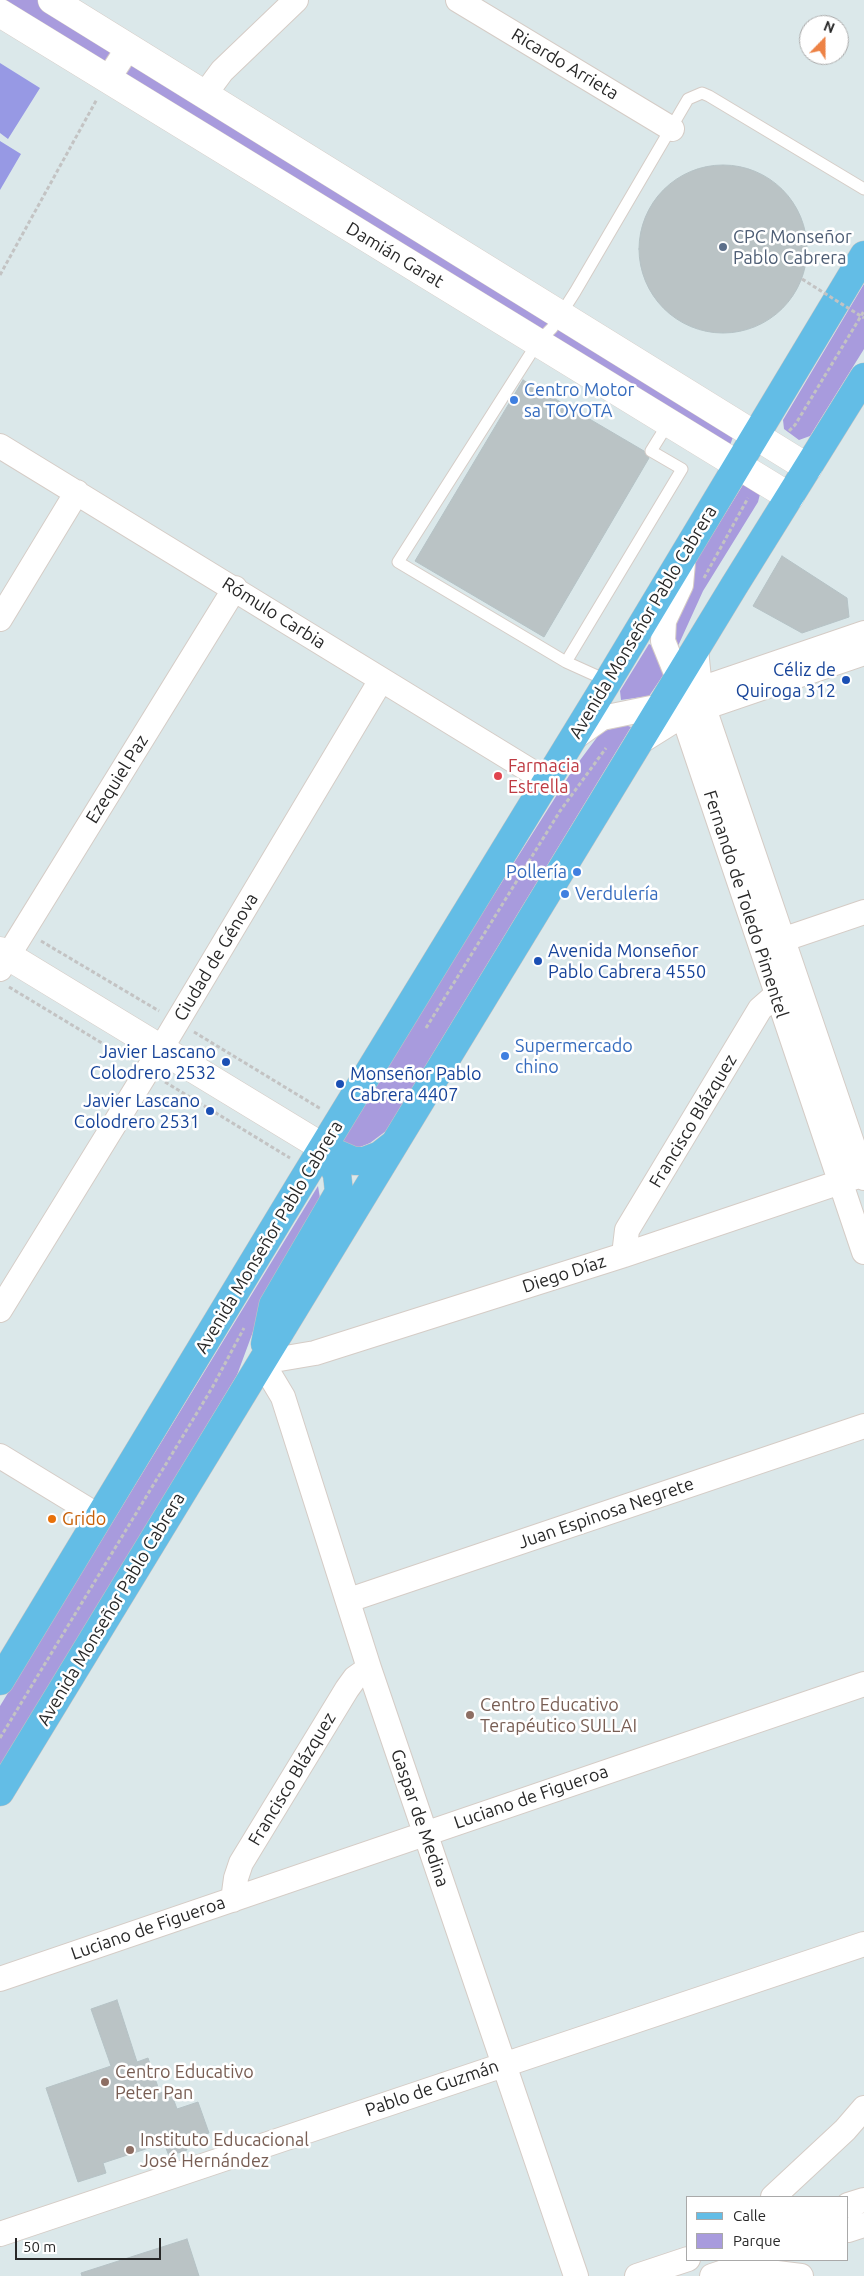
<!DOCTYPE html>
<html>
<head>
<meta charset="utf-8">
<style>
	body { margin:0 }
	#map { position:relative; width:864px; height:2276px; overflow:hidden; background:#dbe8ea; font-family:Ubuntu,sans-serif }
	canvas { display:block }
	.legend { position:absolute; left:686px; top:2196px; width:162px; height:65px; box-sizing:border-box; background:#fff; border:1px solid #a9a9a9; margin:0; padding:6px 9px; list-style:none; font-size:15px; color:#282828 }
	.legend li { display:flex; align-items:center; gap:10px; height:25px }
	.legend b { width:25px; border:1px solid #a9a9a9 }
	.north { position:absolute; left:799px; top:15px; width:50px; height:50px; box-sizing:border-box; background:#fff; border:1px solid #a9a9a9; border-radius:50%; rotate:22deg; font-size:14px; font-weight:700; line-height:20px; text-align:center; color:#282828 }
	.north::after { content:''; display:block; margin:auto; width:18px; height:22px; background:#ed8245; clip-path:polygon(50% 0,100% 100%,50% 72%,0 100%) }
	.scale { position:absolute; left:15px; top:2238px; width:146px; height:22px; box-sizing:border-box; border:2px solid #282828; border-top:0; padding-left:6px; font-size:15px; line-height:18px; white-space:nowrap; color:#282828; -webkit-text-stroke:4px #fff; paint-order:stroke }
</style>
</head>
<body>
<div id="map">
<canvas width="864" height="2276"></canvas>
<ul class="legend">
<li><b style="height:6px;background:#63bde6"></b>Calle</li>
<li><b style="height:14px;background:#a89bdd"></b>Parque</li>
</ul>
<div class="north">N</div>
<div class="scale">50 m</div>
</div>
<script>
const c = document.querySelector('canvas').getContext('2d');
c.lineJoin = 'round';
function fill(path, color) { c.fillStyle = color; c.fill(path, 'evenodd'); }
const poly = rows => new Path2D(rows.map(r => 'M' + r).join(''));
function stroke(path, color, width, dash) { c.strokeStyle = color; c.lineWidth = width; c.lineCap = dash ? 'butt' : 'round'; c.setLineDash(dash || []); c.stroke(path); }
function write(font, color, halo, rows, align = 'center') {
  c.font = font + ' Ubuntu,sans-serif'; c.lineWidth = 5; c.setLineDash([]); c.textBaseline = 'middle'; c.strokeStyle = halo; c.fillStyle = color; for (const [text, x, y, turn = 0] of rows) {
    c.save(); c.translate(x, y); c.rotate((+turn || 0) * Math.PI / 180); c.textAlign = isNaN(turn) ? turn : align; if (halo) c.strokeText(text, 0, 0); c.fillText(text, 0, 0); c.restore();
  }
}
fill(poly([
	[0,0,42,0,733,437,729,448],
	[864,284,864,349,810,436,799,440,784,429,783,420],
	[746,480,760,494,758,502,703,591,678,646,672,635,696,561],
	[649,644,654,646,664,674,649,696,621,700,620,691],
	[625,725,631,727,386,1131,370,1143,355,1149,343,1147,342,1135,572,771,601,732],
	[318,1186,321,1204,264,1302,237,1375,0,1768,0,1706]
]), '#a89bdd');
fill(poly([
	[0,63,40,88,8,139,0,133],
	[0,141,21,154,0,190]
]), '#9799e4');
const building = poly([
	'639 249a84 84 0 1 1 168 0a84 84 0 1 1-168 0Z',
	[523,380,644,451,649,458,544,637,415,561,523,380],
	[782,556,847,598,849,617,802,633,753,606,782,556],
	[117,2000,137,2062,148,2058,160,2093,170,2090,177,2109,198,2102,209,2133,185,2141,187,2150,169,2156,164,2143,103,2163,106,2173,78,2182,46,2088,111,2066,91,2009,117,2000],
	[187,2239,199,2276,82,2276,81,2273,187,2239]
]);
fill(building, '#bac3c5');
stroke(building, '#b5c2c5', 1);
const lane = poly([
	[566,662,398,562,538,342,552,328,575,292,688,99,702,93,709,96,864,189],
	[608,681,566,662,682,469,651,451,669,422]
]);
const street = poly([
	[458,0,672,129],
	[108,79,128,48],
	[205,94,222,71,296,0],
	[0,446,547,781],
	[683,563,681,585,664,621,663,641,678,678,683,715,864,1252],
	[0,619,77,492],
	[696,649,700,689,704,708,864,1178],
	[574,738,602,718,661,706,700,689,864,633],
	[640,742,683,715,864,653],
	[770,944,864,912],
	[0,969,235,588],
	[624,1255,627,1230,760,1009,776,995],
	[0,1310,162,1047,381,680],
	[0,1456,100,1517],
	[349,1600,864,1426],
	[233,1900,236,1878,241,1863,347,1689,355,1678,369,1668],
	[0,1979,864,1684],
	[773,2197,845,2130,864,2108],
	[848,2205,864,2200],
	[848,2230,864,2225],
	[0,2234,864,1944],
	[736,2268,801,2276],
	[576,2276,369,1668,283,1397,262,1362,315,1353,624,1255,864,1174],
	[637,2276,688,2259],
	[712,2276,751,2263]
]);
const secondary = poly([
	[52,0,808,468],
	[0,13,790,497],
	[0,951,324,1148]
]);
const primary = poly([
	[324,1148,354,1161,364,1161,380,1155,394,1144],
	[265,1344,273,1305,339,1192,337,1174,324,1148],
	[0,1681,301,1183,608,681,864,255],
	[0,1792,734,586,864,377]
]);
stroke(lane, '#d5ccc6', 13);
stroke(street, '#d5ccc6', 26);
stroke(secondary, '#d5ccc6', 29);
stroke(primary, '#c3c3c3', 29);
stroke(poly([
	[0,275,97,99],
	[789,431,795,425,864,311],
	[704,578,748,498],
	[41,941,159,1011],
	[9,987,130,1060],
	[426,1028,560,811,606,748],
	[194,1032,321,1109],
	[165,1082,290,1158],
	[0,1738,212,1388,244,1328]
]), '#c3c3c3', 3, [4, 2.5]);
stroke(lane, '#fff', 11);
stroke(street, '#fff', 24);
stroke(secondary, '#fff', 28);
stroke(primary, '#63bde6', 28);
stroke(poly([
	[802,279,864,318]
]), '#c3c3c3', 3, [4, 2.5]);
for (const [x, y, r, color] of [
	[723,247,5,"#5c6f8a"],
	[514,400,5,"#3f7fe0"],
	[846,680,5,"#1a4fb4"],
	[498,776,5,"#e0444e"],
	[577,872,5,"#3f7fe0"],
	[565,894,5,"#3f7fe0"],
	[538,961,5,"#1a4fb4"],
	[505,1056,5,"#3f7fe0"],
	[226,1062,5,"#1a4fb4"],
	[340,1084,5,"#1a4fb4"],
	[210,1111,5,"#1a4fb4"],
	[52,1519,5,"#e8710a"],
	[470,1715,5,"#8d6e63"],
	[105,2082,5,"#8d6e63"],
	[130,2150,5,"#8d6e63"]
]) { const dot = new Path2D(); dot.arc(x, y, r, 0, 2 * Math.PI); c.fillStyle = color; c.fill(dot); stroke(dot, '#fff', 2); }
write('18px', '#282828', '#fff', [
	["Ricardo Arrieta",565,64,31],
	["Damián Garat",395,255,31],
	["Rómulo Carbia",274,613,32],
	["Avenida Monseñor Pablo Cabrera",643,622,-59],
	["Ezequiel Paz",117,779,-58],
	["Fernando de Toledo Pimentel",746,904,72],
	["Ciudad de Génova",216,957,-59],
	["Francisco Blázquez",693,1121,-59],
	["Avenida Monseñor Pablo Cabrera",269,1237,-59],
	["Diego Díaz",564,1274,-18],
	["Juan Espinosa Negrete",606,1513,-19],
	["Avenida Monseñor Pablo Cabrera",111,1609,-59],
	["Francisco Blázquez",292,1779,-59],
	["Luciano de Figueroa",531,1797,-19],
	["Gaspar de Medina",420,1818,71],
	["Luciano de Figueroa",148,1928,-19],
	["Pablo de Guzmán",432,2088,-19]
]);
write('18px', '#4e5e75', '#fff', [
	["CPC Monseñor",733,237],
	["Pablo Cabrera",733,258]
], 'left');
write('18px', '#366cbe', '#fff', [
	["Centro Motor",524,390],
	["sa TOYOTA",524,411],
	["Pollería",567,872,"right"],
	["Verdulería",575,894],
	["Supermercado",515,1046],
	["chino",515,1067]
], 'left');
write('18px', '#164399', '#fff', [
	["Céliz de",836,670],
	["Quiroga 312",836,691],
	["Avenida Monseñor",548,951,"left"],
	["Pablo Cabrera 4550",548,972,"left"],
	["Javier Lascano",216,1052],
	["Colodrero 2532",216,1073],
	["Monseñor Pablo",350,1074,"left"],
	["Cabrera 4407",350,1095,"left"],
	["Javier Lascano",200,1101],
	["Colodrero 2531",200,1122]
], 'right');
write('18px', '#be3a42', '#fff', [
	["Farmacia",508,766],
	["Estrella",508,787]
], 'left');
write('18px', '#c56008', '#fff', [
	["Grido",62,1519]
], 'left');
write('18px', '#785e54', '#fff', [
	["Centro Educativo",480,1705],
	["Terapéutico SULLAI",480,1726],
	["Centro Educativo",115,2072],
	["Peter Pan",115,2093],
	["Instituto Educacional",140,2140],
	["José Hernández",140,2161]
], 'left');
</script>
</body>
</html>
